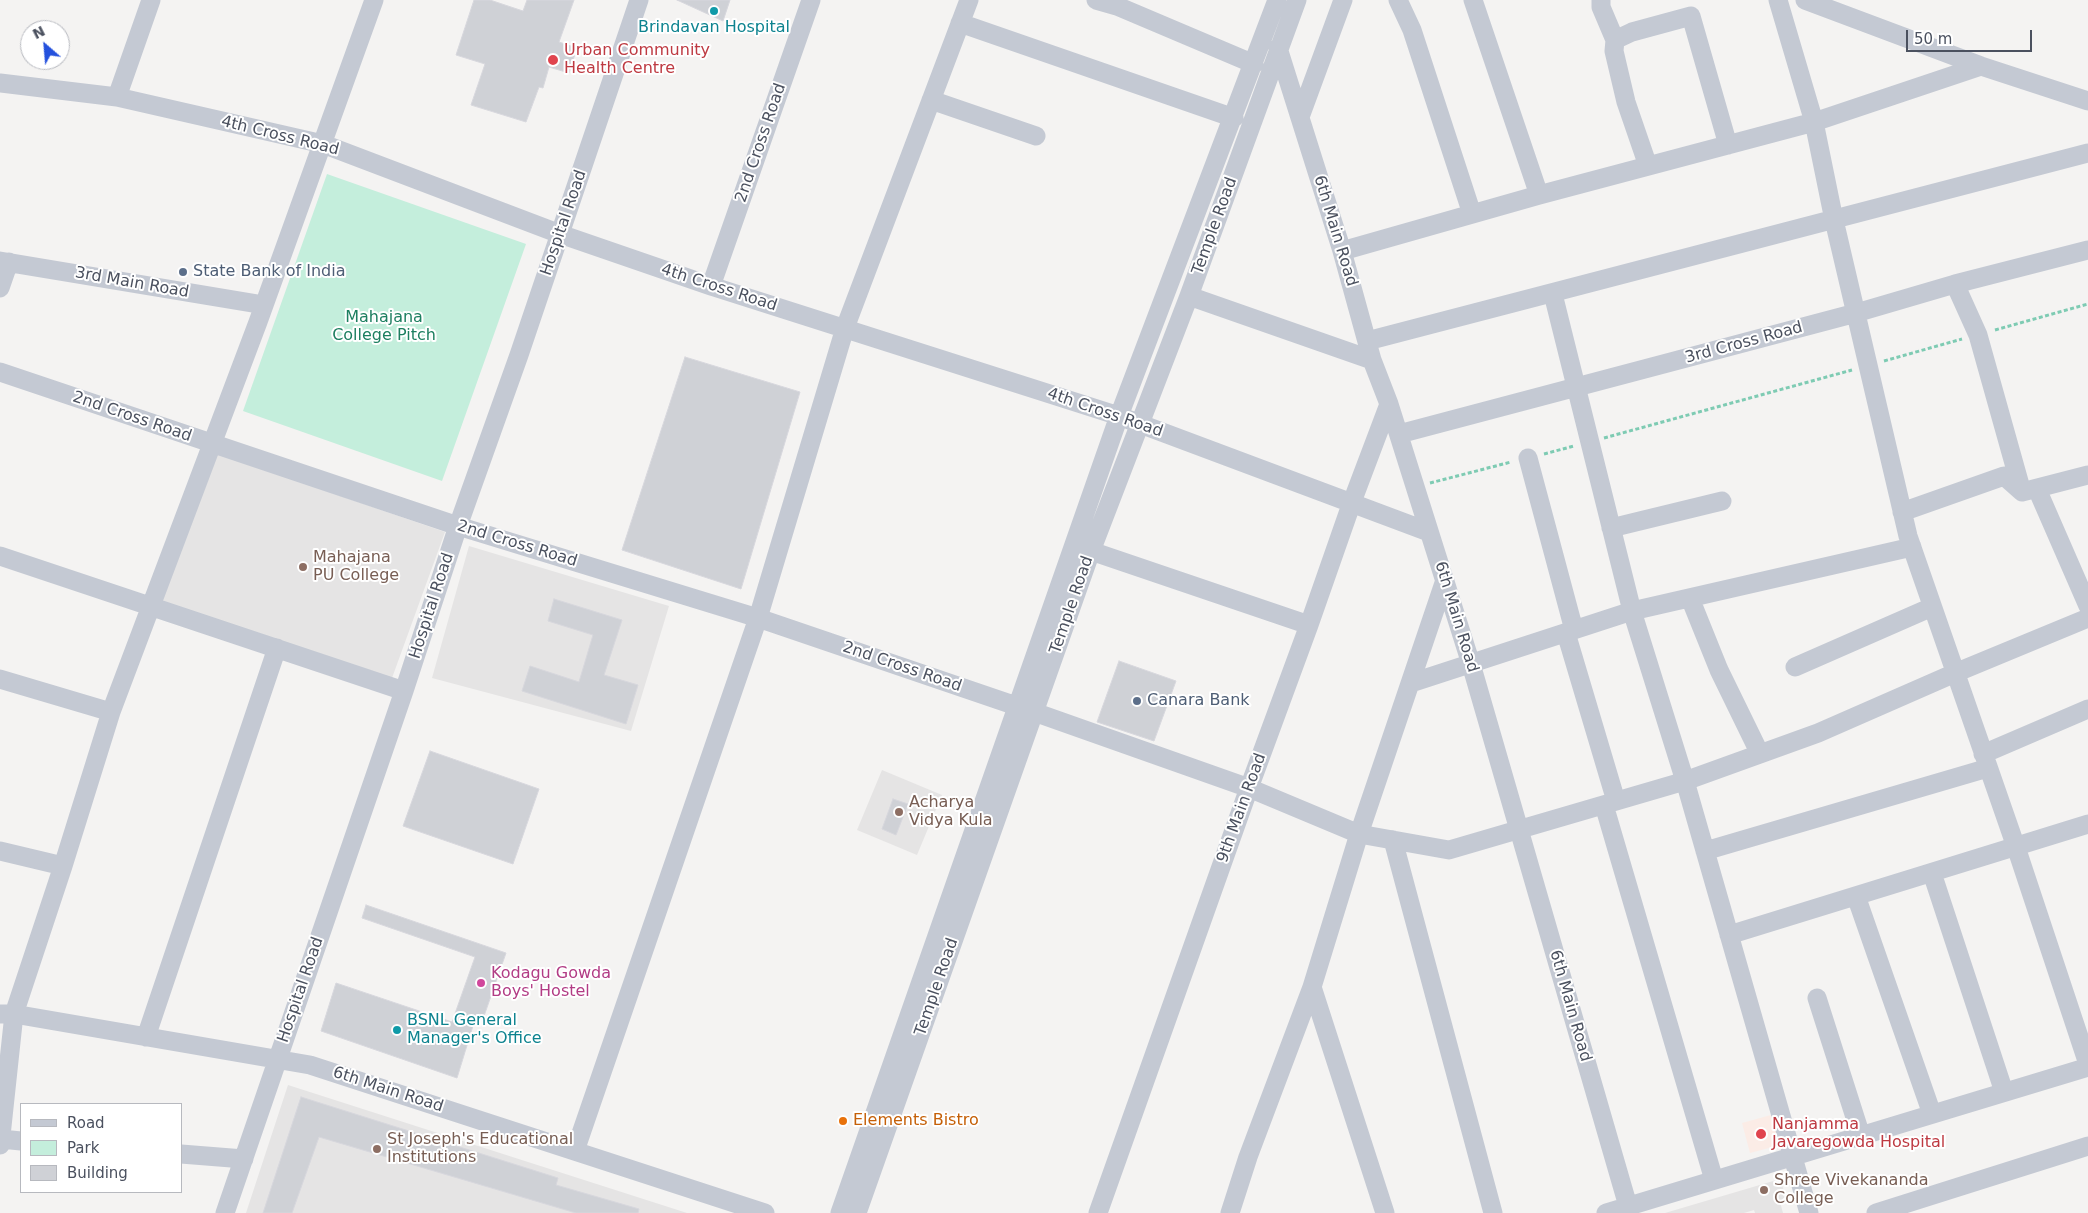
<!DOCTYPE html>
<html>
<head>
<meta charset="utf-8">
<style>
	body { margin:0 }
	#map { position:relative; width:2088px; height:1213px; overflow:hidden; background:#f4f3f2; font-family:"DejaVu Sans",sans-serif }
	canvas { display:block }
	.legend { position:absolute; left:20px; top:1103px; width:162px; height:90px; box-sizing:border-box; background:#fff; border:1px solid #b7b9bf; margin:0; padding:6px 9px; list-style:none; font-size:15px; color:#4b515f }
	.legend li { display:flex; align-items:center; gap:10px; height:25px }
	.legend b { width:25px; border:1px solid #b7b9bf }
	.north { position:absolute; left:20px; top:20px; width:50px; height:50px; box-sizing:border-box; background:#fff; border:1px solid #b7b9bf; border-radius:50%; rotate:333deg; font-size:14px; font-weight:700; line-height:20px; text-align:center; color:#4b515f }
	.north::after { content:''; display:block; margin:auto; width:18px; height:22px; background:#2451dd; clip-path:polygon(50% 0,100% 100%,50% 72%,0 100%) }
	.scale { position:absolute; left:1906px; top:30px; width:126px; height:22px; box-sizing:border-box; border:2px solid #4b515f; border-top:0; padding-left:6px; font-size:15px; line-height:18px; white-space:nowrap; color:#4b515f; -webkit-text-stroke:4px #fff; paint-order:stroke }
</style>
</head>
<body>
<div id="map">
<canvas width="2088" height="1213"></canvas>
<ul class="legend">
<li><b style="height:6px;background:#c4c9d3"></b>Road</li>
<li><b style="height:14px;background:#c4eedc"></b>Park</li>
<li><b style="height:14px;background:#cfd1d6"></b>Building</li>
</ul>
<div class="north">N</div>
<div class="scale">50 m</div>
</div>
<script>
const c = document.querySelector('canvas').getContext('2d');
c.lineJoin = 'round';
function fill(path, color) { c.fillStyle = color; c.fill(path, 'evenodd'); }
const poly = rows => new Path2D(rows.map(r => 'M' + r).join(''));
function stroke(path, color, width, dash) { c.strokeStyle = color; c.lineWidth = width; c.lineCap = dash ? 'butt' : 'round'; c.setLineDash(dash || []); c.stroke(path); }
function write(font, color, halo, rows, align = 'center') {
  c.font = font + ' "DejaVu Sans",sans-serif'; c.lineWidth = 4; c.setLineDash([]); c.textBaseline = 'middle'; c.strokeStyle = halo; c.fillStyle = color; for (const [text, x, y, turn = 0] of rows) {
    c.save(); c.translate(x, y); c.rotate((+turn || 0) * Math.PI / 180); c.textAlign = isNaN(turn) ? turn : align; if (halo) c.strokeText(text, 0, 0); c.fillText(text, 0, 0); c.restore();
  }
}
fill(poly([
	[216,453,445,532,392,678,161,602],
	[469,546,669,606,631,731,432,678],
	[882,770,942,795,917,855,857,830],
	[288,1085,687,1213,246,1213],
	[1780,1179,1787,1200,1780,1202,1783,1213,1755,1213,1754,1210,1744,1213,1665,1213]
]), '#e5e4e4');
fill(poly([
	[1771,1115,1780,1145,1750,1153,1742,1123]
]), '#fbece6');
fill(poly([
	[327,174,526,244,442,481,243,411]
]), '#c4eedc');
const building = poly([
	[474,0,490,0,523,11,527,0,574,0,559,42,577,48,569,73,549,67,543,88,539,87,526,122,471,105,485,64,456,55,474,0],
	[677,0,730,0,723,21,677,0],
	[685,357,800,392,741,589,622,550,685,357],
	[554,599,622,620,604,675,638,685,626,724,522,691,530,666,579,682,593,635,548,621,554,599],
	[1119,661,1176,681,1154,741,1097,722,1119,661],
	[430,751,539,789,513,864,403,826,430,751],
	[893,799,908,804,896,835,882,829,893,799],
	[366,905,506,953,483,1019,476,1016,457,1078,321,1031,336,983,452,1022,475,957,362,918,366,905],
	[301,1097,558,1178,556,1185,639,1209,638,1213,576,1213,319,1137,292,1213,263,1213,301,1097]
]);
fill(building, '#cfd1d6');
stroke(building, '#d7d7dd', 1);
stroke(poly([
	[1995,330,2088,304],
	[1884,361,1962,339],
	[1604,438,1852,370],
	[1544,454,1574,446],
	[1430,483,1511,462]
]), '#7ecbb3', 3, [4, 2.5]);
stroke(poly([
	[1096,0,1117,6,1254,64],
	[1398,0,1412,30,1472,214],
	[1473,0,1539,195],
	[1601,0,1601,7,1615,40,1614,51,1626,102,1648,166],
	[1778,0,1814,122,1834,220,1908,536,2016,847,2088,1064],
	[1805,0,1981,66,2088,101],
	[960,23,1234,118],
	[1615,40,1632,32,1691,16,1728,145],
	[1278,48,1342,251,1372,360,1389,404,1471,664,1630,1213],
	[0,83,117,97,323,144,560,234,711,286,1119,416,1429,532],
	[117,97,151,0],
	[931,100,1036,136],
	[1300,117,1343,0],
	[1342,251,1539,195,1814,122,1981,66],
	[0,261,264,305],
	[1955,284,1978,335,2022,492],
	[711,286,811,0],
	[0,288,9,262],
	[1553,294,1632,611,1685,781,1809,1213],
	[1189,296,1372,360],
	[1367,341,2088,153],
	[0,372,458,526,758,618,1034,712,1249,788,1359,834,1449,850,1685,781,1818,733,1955,673,2088,618],
	[1399,434,1856,313,1955,284,2088,250],
	[1528,458,1574,630],
	[2037,489,2088,606],
	[1902,512,2004,476,2022,492,2088,475],
	[1611,528,1722,501],
	[1091,551,1309,625],
	[0,556,404,691],
	[1690,598,1719,670,1760,754],
	[1566,633,1616,801],
	[1795,667,1932,607],
	[0,679,111,712],
	[1411,683,1632,611,1912,547],
	[1983,754,2088,709],
	[1604,805,1714,1180],
	[1393,840,1493,1213],
	[0,851,63,866],
	[1705,851,1988,768],
	[1932,873,2004,1092],
	[1856,896,1932,1114],
	[1729,935,2088,824],
	[1312,987,1385,1213],
	[1817,998,1861,1136],
	[0,1014,14,1014,310,1065,765,1213],
	[146,1037,277,648],
	[1,1139,21,1141],
	[0,1145,14,1014,63,866,111,712,258,322,374,0],
	[575,1151,758,618,845,328,969,0],
	[181,1154,244,1159],
	[225,1213,404,691,458,526,519,355,639,0],
	[840,1213,1119,416,1277,0],
	[857,1213,1091,551,1189,296,1297,0],
	[1098,1213,1249,788,1309,625,1352,502,1389,404],
	[1230,1213,1248,1157,1312,987,1359,834,1445,580],
	[1606,1213,2088,1067],
	[1876,1213,2088,1146]
]), '#c4c9d3', 19);
for (const [x, y, r, color] of [
	[714,11,5,"#0f9aa8"],
	[553,60,6,"#e0444e"],
	[183,272,5,"#5c6f8a"],
	[303,567,5,"#8d6e63"],
	[1137,701,5,"#5c6f8a"],
	[899,812,5,"#8d6e63"],
	[481,983,5,"#d1479c"],
	[397,1030,5,"#0f9aa8"],
	[843,1121,5,"#e8710a"],
	[1761,1134,6,"#e0444e"],
	[377,1149,5,"#8d6e63"],
	[1764,1190,5,"#8d6e63"]
]) { const dot = new Path2D(); dot.arc(x, y, r, 0, 2 * Math.PI); c.fillStyle = color; c.fill(dot); stroke(dot, '#fff', 2); }
write('16px', '#0d838f', '#fff', [
	["Brindavan Hospital",714,28],
	["BSNL General",407,1021,"left"],
	["Manager's Office",407,1039,"left"]
]);
write('16px', '#be3a42', '#fff', [
	["Urban Community",564,51],
	["Health Centre",564,69],
	["Nanjamma",1772,1125],
	["Javaregowda Hospital",1772,1143]
], 'left');
write('16px', '#4b515f', '#fff', [
	["4th Cross Road",280,136,14],
	["2nd Cross Road",761,143,-71],
	["Hospital Road",564,223,-71],
	["Temple Road",1215,226,-70],
	["6th Main Road",1335,231,73],
	["3rd Main Road",132,283,10],
	["4th Cross Road",719,288,18],
	["3rd Cross Road",1744,343,-15],
	["4th Cross Road",1105,413,19],
	["2nd Cross Road",132,417,19],
	["2nd Cross Road",517,544,17],
	["Temple Road",1072,605,-71],
	["Hospital Road",432,606,-72],
	["6th Main Road",1456,617,73],
	["2nd Cross Road",902,667,19],
	["9th Main Road",1242,808,-70],
	["Temple Road",937,987,-71],
	["Hospital Road",301,990,-71],
	["6th Main Road",1570,1006,74],
	["6th Main Road",388,1090,18]
]);
write('16px', '#4e5e75', '#fff', [
	["State Bank of India",193,272],
	["Canara Bank",1147,701]
], 'left');
write('16px', '#1d7f60', '#fff', [
	["Mahajana",384,318],
	["College Pitch",384,336]
]);
write('16px', '#785e54', '#fff', [
	["Mahajana",313,558],
	["PU College",313,576],
	["Acharya",909,803],
	["Vidya Kula",909,821],
	["St Joseph's Educational",387,1140],
	["Institutions",387,1158],
	["Shree Vivekananda",1774,1181],
	["College",1774,1199]
], 'left');
write('16px', '#b23c85', '#fff', [
	["Kodagu Gowda",491,974],
	["Boys' Hostel",491,992]
], 'left');
write('16px', '#c56008', '#fff', [
	["Elements Bistro",853,1121]
], 'left');
</script>
</body>
</html>
